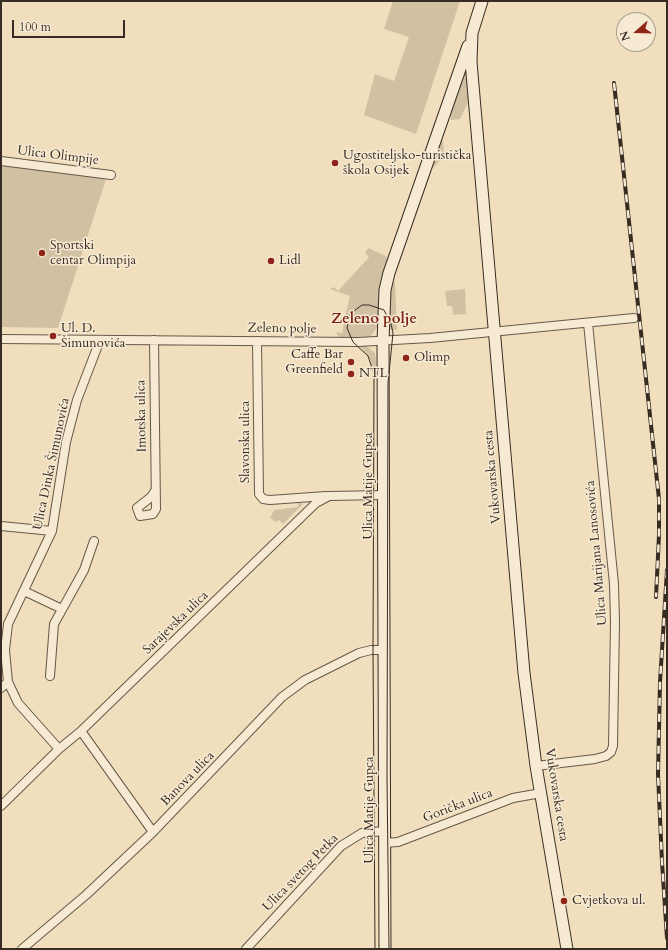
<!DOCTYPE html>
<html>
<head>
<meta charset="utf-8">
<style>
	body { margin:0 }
	#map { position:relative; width:668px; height:950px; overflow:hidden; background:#f1debc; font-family:Cardo,serif }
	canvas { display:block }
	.frame { position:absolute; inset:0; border:2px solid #382b23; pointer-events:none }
	.north { position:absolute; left:616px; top:12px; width:40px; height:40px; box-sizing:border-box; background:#f6ead3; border:1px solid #aa9e8d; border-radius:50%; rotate:250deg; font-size:11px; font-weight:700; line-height:16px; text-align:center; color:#382b23 }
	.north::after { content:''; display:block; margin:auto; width:14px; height:18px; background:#8f2418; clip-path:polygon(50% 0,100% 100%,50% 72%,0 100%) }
	.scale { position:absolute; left:12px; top:20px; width:113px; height:18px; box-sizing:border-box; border:2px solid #382b23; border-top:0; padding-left:5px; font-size:12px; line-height:14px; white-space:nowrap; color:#382b23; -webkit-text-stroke:3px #f6ead3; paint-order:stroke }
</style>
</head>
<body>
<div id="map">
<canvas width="668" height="950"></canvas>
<div class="frame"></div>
<div class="north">N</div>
<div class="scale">100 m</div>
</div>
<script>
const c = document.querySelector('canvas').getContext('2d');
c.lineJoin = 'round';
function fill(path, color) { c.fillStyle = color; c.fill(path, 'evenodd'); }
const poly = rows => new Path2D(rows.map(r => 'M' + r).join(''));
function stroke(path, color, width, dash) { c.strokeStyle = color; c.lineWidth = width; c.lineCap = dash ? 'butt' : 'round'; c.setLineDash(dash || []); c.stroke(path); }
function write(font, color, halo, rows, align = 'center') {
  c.font = font + ' Cardo,serif'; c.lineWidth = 3; c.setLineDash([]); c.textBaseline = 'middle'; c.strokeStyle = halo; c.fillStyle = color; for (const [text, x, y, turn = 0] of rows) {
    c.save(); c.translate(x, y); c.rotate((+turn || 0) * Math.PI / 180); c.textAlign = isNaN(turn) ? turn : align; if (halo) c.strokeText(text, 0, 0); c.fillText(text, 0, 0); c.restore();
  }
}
fill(poly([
	[393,1,460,1,416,134,364,115,375,74,394,81,409,37,384,29],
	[466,65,469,100,460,119,451,120,451,111],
	[440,140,443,141,444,156,433,168,430,167],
	[1,165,106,179,58,328,1,327],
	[368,248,386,256,387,259,379,288,377,328,369,338,339,337,336,332,342,333,344,324,338,323,338,320,344,321,350,296,330,289,334,287,338,291,369,257,365,253],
	[395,282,397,330,391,330,388,326,387,319,391,283],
	[465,289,466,314,453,315,452,306,447,306,445,291],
	[359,345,367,346,375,353,377,370,374,370,368,356],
	[298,502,303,504,283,524,279,520,276,522,270,518,274,510,298,507]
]), '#d2c0a2');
const street = poly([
	[1,161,111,175],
	[1,339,358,342,430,338,634,318],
	[154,340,156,509,153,514,140,516,137,508,151,497,155,491],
	[257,341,259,494,263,499,270,500,326,496],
	[1,526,52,531],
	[24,591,62,609],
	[50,676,54,624,84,570,94,541],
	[1,688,8,682],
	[81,731,153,832],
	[59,749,18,703,8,682,5,650,8,624,52,531,66,442,77,400,100,340],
	[536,766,595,759,606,756,611,752,613,746,615,622,614,584,588,323],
	[1,806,59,749,81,731,316,503,329,496,383,495],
	[384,843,398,842,513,798,541,793],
	[22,949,86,895,153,832,282,697,305,680,359,653,371,650,383,650],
	[246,949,341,846,362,833,384,831]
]);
const secondary = poly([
	[482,1,472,33,471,62,524,673,536,766,567,949],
	[385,949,383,341,385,290,389,273,468,46]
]);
stroke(street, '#665849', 10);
stroke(secondary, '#382b23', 13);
stroke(street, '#f6ead3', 8);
stroke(secondary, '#f6ead3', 11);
stroke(poly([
	[375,949,373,650,374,374,368,356,353,342,347,328,350,314,362,305,369,305,384,310,391,324,393,333,388,383,387,778,389,949]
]), '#382b23', 1);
const rail = poly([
	[614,83,659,499,659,535,656,597],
	[667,570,660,682,658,774,662,862,667,938]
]);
stroke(rail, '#382b23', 4);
stroke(rail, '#f6ead3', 2.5, [8]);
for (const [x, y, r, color] of [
	[335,163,4,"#8f2418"],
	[42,253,4,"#8f2418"],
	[271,261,4,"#8f2418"],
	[53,336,4,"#8f2418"],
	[406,358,4,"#8f2418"],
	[351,362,4,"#8f2418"],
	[351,374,4,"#8f2418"],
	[564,901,4,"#8f2418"]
]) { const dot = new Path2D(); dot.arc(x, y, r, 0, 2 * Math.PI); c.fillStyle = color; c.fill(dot); stroke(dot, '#f6ead3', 1.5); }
write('13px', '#382b23', '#f6ead3', [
	["Ulica Olimpije",58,156,7],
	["Zeleno polje",282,329,1],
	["Imotska ulica",142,416,-91],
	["Slavonska ulica",246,442,-90],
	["Ulica Dinka Šimunovića",52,464,-78],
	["Vukovarska cesta",493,477,-95],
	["Ulica Matije Gupca",369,486,-90],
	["Ulica Marijana Lanosovića",597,553,-95],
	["Sarajevska ulica",176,623,-44],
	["Banova ulica",188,779,-46],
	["Vukovarska cesta",556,795,81],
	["Gorička ulica",458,806,-21],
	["Ulica Matije Gupca",370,810,-90],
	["Ulica svetog Petka",301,873,-46]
]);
write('13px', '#382b23', '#f6ead3', [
	["Ugostiteljsko-turistička",343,156],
	["škola Osijek",343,171],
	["Sportski",50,246],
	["centar Olimpija",50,261],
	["Lidl",279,261],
	["Ul. D.",61,329],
	["Šimunovića",61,344],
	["Caffe Bar",343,355,"right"],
	["Greenfield",343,370,"right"],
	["Olimp",414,358],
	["NTL",359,374],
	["Cvjetkova ul.",572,901]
], 'left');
write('bold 15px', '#7a1f14', '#f6ead3', [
	["Zeleno polje",374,320]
]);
</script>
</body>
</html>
